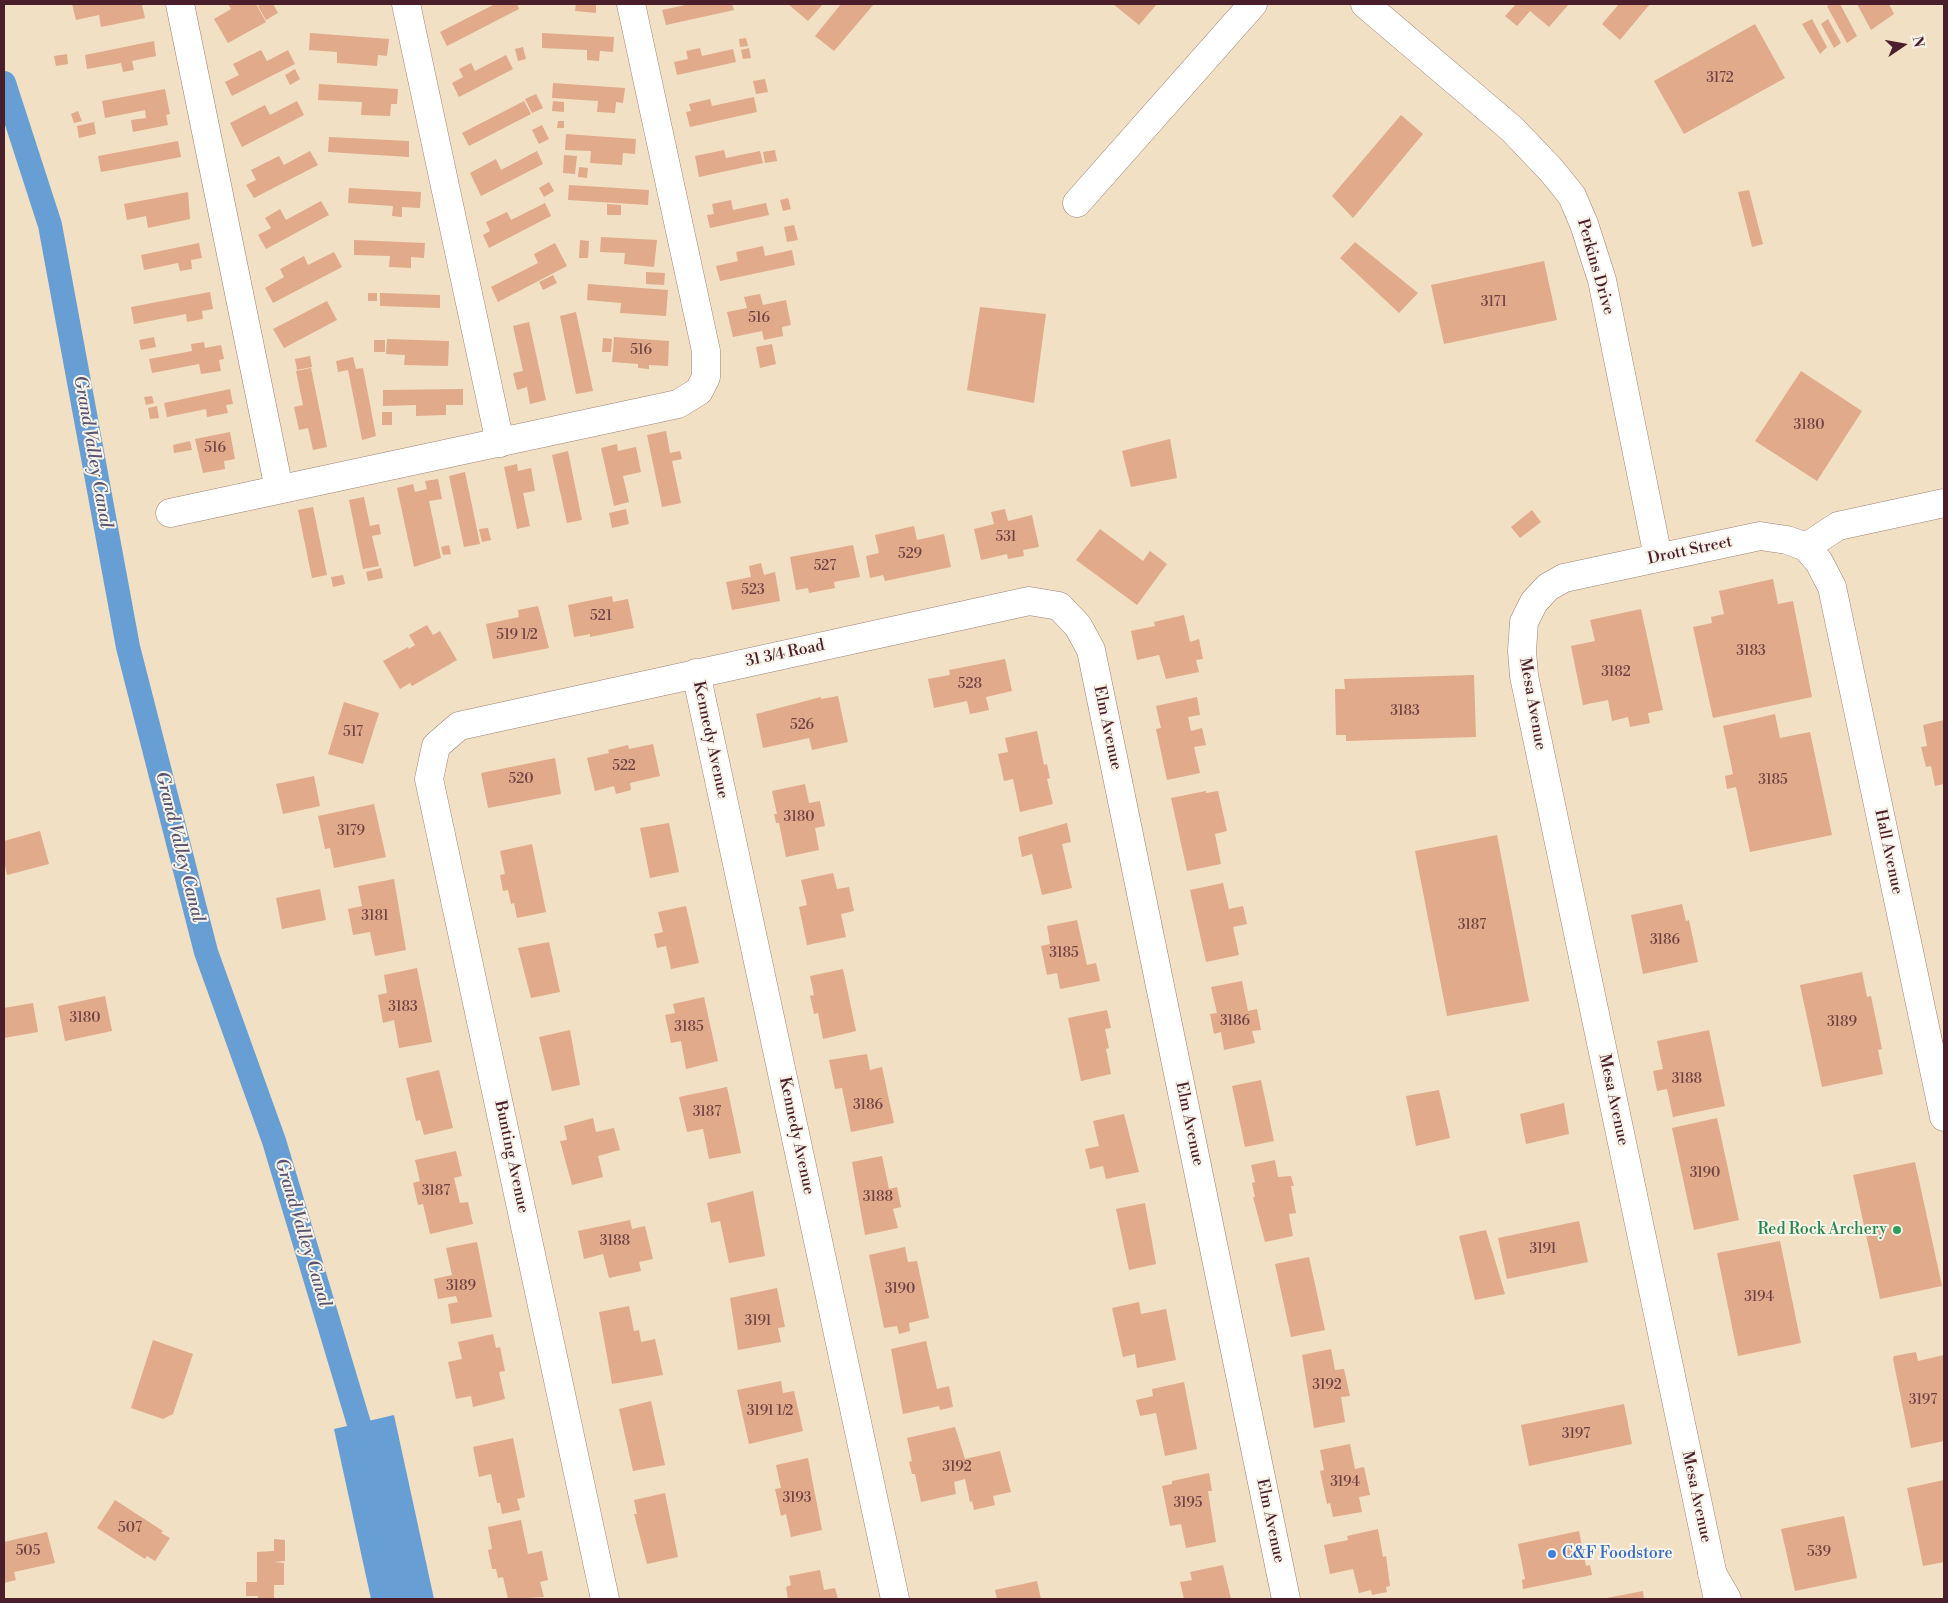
<!DOCTYPE html>
<html>
<head>
<meta charset="utf-8">
<style>
	body { margin:0 }
	#map { position:relative; width:1948px; height:1603px; overflow:hidden; background:#f1e0c3; font-family:"Libre Bodoni",serif }
	canvas { display:block }
	.frame { position:absolute; inset:0; border:5px solid #4a1f2b; pointer-events:none }
	.north { position:absolute; left:1878px; top:20px; width:50px; height:50px; -webkit-text-stroke:4px #f7f3e8; paint-order:stroke; rotate:78deg; font-size:14px; font-weight:700; line-height:20px; text-align:center; color:#4a1f2b }
	.north::after { content:''; display:block; margin:auto; width:18px; height:22px; background:#4a1f2b; clip-path:polygon(50% 0,100% 100%,50% 72%,0 100%) }
</style>
</head>
<body>
<div id="map">
<canvas width="1948" height="1603"></canvas>
<div class="frame"></div>
<div class="north">N</div>
</div>
<script>
const c = document.querySelector('canvas').getContext('2d');
c.lineJoin = 'round';
function fill(path, color) { c.fillStyle = color; c.fill(path, 'evenodd'); }
const poly = rows => new Path2D(rows.map(r => 'M' + r).join(''));
function stroke(path, color, width, dash) { c.strokeStyle = color; c.lineWidth = width; c.lineCap = dash ? 'butt' : 'round'; c.setLineDash(dash || []); c.stroke(path); }
function write(font, color, halo, rows, align = 'center') {
  c.font = font + ' "Libre Bodoni",serif'; c.lineWidth = 4; c.setLineDash([]); c.textBaseline = 'middle'; c.strokeStyle = halo; c.fillStyle = color; for (const [text, x, y, turn = 0] of rows) {
    c.save(); c.translate(x, y); c.rotate((+turn || 0) * Math.PI / 180); c.textAlign = isNaN(turn) ? turn : align; if (halo) c.strokeText(text, 0, 0); c.fillText(text, 0, 0); c.restore();
  }
}
fill(poly([
	[394,1415,434,1599,371,1599,334,1429]
]), '#679fd5');
stroke(poly([
	[4,83,50,225,128,647,206,952,274,1141,368,1454]
]), '#679fd5', 24);
fill(poly([
	[72,4,145,4,142,5,145,18,101,27,99,15,76,20],
	[228,4,256,4,266,22,228,43,214,19,231,9],
	[262,4,273,4,278,13,266,20,258,6],
	[495,4,517,4,519,9,447,46,440,32],
	[576,4,596,4,596,13,575,11],
	[690,4,732,4,734,10,666,25,662,10],
	[788,4,823,4,808,21],
	[841,4,874,4,834,51,815,36],
	[1113,4,1157,4,1139,25],
	[1516,4,1569,4,1549,27,1530,11,1517,26,1505,16],
	[1619,4,1650,4,1620,40,1602,24],
	[1831,4,1840,4,1857,36,1847,43,1827,6],
	[1857,4,1889,4,1894,14,1871,30],
	[1812,19,1827,47,1820,54,1802,24],
	[1828,19,1841,43,1834,48,1821,24],
	[1755,24,1785,78,1684,134,1654,81],
	[310,33,389,39,387,56,378,55,377,66,337,63,337,52,309,50],
	[542,33,614,37,613,52,600,51,599,61,587,60,587,50,542,48],
	[746,38,748,46,740,47,739,39],
	[154,41,156,56,132,61,134,70,123,72,121,63,87,69,85,55],
	[523,47,526,59,518,61,515,49],
	[700,48,702,56,733,49,736,62,677,75,674,62,688,59,686,51],
	[749,48,751,58,743,59,741,50],
	[261,50,267,61,288,50,295,64,232,96,225,82,239,75,233,64],
	[67,54,68,64,56,66,54,56],
	[506,55,513,69,459,97,452,83,463,77,459,69,471,63,475,71],
	[295,69,300,79,290,85,285,75],
	[765,79,768,92,756,94,753,81],
	[553,83,625,88,623,103,616,102,615,113,597,112,598,101,552,98],
	[319,84,398,89,397,104,391,104,390,116,361,115,362,102,318,100],
	[165,89,170,114,166,115,168,125,133,132,131,120,146,118,145,110,105,118,102,101],
	[536,94,543,108,532,113,525,99],
	[754,97,757,112,690,127,686,112,691,111,689,104,710,99,712,106],
	[297,101,304,115,242,147,230,123,265,105,270,115],
	[524,101,531,114,469,146,462,133],
	[553,101,564,102,564,112,552,111],
	[78,111,82,121,74,123,71,114],
	[1401,115,1423,134,1353,218,1332,196],
	[558,121,564,121,564,128,557,128],
	[94,122,96,134,79,138,77,126],
	[542,125,549,139,539,144,532,130],
	[566,134,636,139,635,154,623,153,622,165,590,163,591,151,565,150],
	[329,137,409,141,409,157,328,152],
	[178,141,181,157,101,172,98,156],
	[724,150,726,158,760,151,763,163,699,177,695,156],
	[775,150,777,161,765,163,763,152],
	[310,151,318,165,254,198,246,185,256,180,251,170,279,156,284,165],
	[537,151,543,164,481,196,470,173,496,159,501,170],
	[564,155,577,156,575,174,563,173],
	[579,167,588,168,587,178,578,177],
	[549,182,554,191,544,197,539,188],
	[569,185,649,190,648,205,568,200],
	[349,188,421,192,420,208,402,207,402,217,392,216,393,206,348,203],
	[1749,190,1763,244,1752,247,1738,192],
	[188,192,190,219,148,228,146,216,127,220,124,204],
	[788,198,791,209,783,211,780,200],
	[731,200,733,210,766,203,769,215,710,228,707,215,714,214,712,204],
	[321,201,329,215,266,249,258,235,271,228,265,218,280,209,286,220],
	[545,203,551,216,489,248,483,235,490,231,486,222,507,212,511,220],
	[607,204,621,205,621,215,607,215],
	[794,225,798,240,787,242,784,227],
	[601,237,657,240,654,267,624,264,625,253,600,252],
	[354,240,425,243,424,258,411,257,411,268,389,267,390,256,354,255],
	[580,240,589,241,588,258,579,258],
	[1355,242,1418,293,1399,313,1340,258],
	[199,243,202,258,191,260,192,269,180,271,178,263,144,270,141,255],
	[555,243,567,266,498,302,491,287,538,263,534,254],
	[763,246,765,256,792,250,795,265,720,281,716,266,738,261,736,252],
	[334,252,342,267,273,303,265,288,284,277,280,269,304,256,308,265],
	[1544,261,1557,320,1444,344,1431,285],
	[646,272,665,273,664,285,646,284],
	[553,275,557,283,543,290,539,282],
	[588,284,668,290,666,316,620,313,621,303,587,300],
	[210,292,213,309,202,311,203,319,187,322,186,314,134,324,131,307],
	[368,293,377,293,377,301,368,301],
	[380,293,440,295,440,308,380,306],
	[760,294,763,305,786,300,791,325,782,327,783,336,764,340,762,331,733,337,727,312,747,308,744,297],
	[327,301,337,320,284,348,273,329],
	[980,307,1046,314,1034,403,967,390],
	[576,312,593,391,576,394,560,316],
	[529,322,546,400,530,404,527,387,517,390,513,373,523,371,513,326],
	[154,337,156,347,141,350,139,340],
	[614,337,669,341,668,366,649,365,649,369,638,368,638,364,612,362],
	[603,338,612,339,611,352,602,352],
	[387,339,449,341,448,366,404,365,405,355,386,354],
	[374,340,385,340,385,352,374,352],
	[204,342,205,348,221,345,224,359,219,360,221,371,201,374,199,364,152,373,149,359,192,351,191,344],
	[772,344,776,364,760,368,756,347],
	[310,356,312,367,297,370,295,359],
	[353,357,356,369,363,368,376,436,362,440,348,370,338,372,336,361],
	[311,368,327,447,313,450,308,428,299,430,294,407,303,405,296,371],
	[1801,371,1862,411,1817,481,1755,441],
	[230,389,233,404,226,405,228,413,207,417,206,409,167,417,164,403],
	[463,389,463,405,446,405,446,415,416,416,416,405,383,406,383,390],
	[152,396,154,403,146,405,144,397],
	[157,406,159,418,150,419,148,408],
	[382,412,392,412,392,425,382,425],
	[666,431,670,453,680,451,682,459,672,461,681,503,662,507,647,435],
	[230,432,235,459,224,461,225,469,203,473,195,439],
	[1170,439,1177,478,1131,487,1122,451],
	[190,441,192,450,174,453,173,445],
	[617,444,618,451,636,447,641,472,623,476,629,502,614,506,601,448],
	[568,451,582,520,567,523,552,455],
	[517,464,518,471,531,468,535,491,523,493,530,526,517,529,504,467],
	[465,472,480,544,464,547,449,476],
	[438,479,442,499,429,501,441,558,414,567,397,488,413,484,415,492,427,489,425,481],
	[364,497,370,526,379,524,381,534,372,536,379,566,363,569,349,500],
	[313,507,327,575,312,578,298,510],
	[626,509,629,524,612,528,609,513],
	[1005,509,1008,521,1032,515,1039,547,1023,550,1024,556,1008,559,1007,554,981,560,974,529,994,524,991,512],
	[1532,510,1541,522,1520,538,1511,527],
	[914,526,917,540,944,534,951,567,885,581,883,575,870,578,866,556,879,553,875,535],
	[488,528,491,540,482,542,479,529],
	[1100,529,1143,561,1150,551,1167,564,1137,605,1076,560],
	[449,545,451,554,443,555,441,547],
	[853,545,860,577,834,582,835,588,809,593,808,588,796,590,790,557],
	[761,563,764,575,775,572,780,601,732,610,726,582,751,577,749,566],
	[381,568,383,578,368,581,366,572],
	[343,575,345,584,333,587,331,577],
	[1773,579,1778,604,1793,601,1812,697,1713,718,1693,627,1712,623,1711,617,1724,614,1719,591],
	[612,596,613,602,628,599,634,628,590,637,590,634,574,637,568,605],
	[538,606,549,648,493,659,486,624,519,617,518,610],
	[1641,609,1663,710,1648,713,1650,723,1630,727,1628,717,1612,721,1608,700,1583,705,1571,646,1595,641,1590,620],
	[1184,615,1190,642,1199,639,1203,659,1196,660,1199,672,1166,679,1159,655,1137,660,1131,631,1155,626,1154,622],
	[427,625,433,635,440,631,457,660,412,686,410,683,400,689,383,661,408,647,409,649,415,645,409,635],
	[1005,659,1012,691,986,697,989,710,970,714,967,701,934,708,928,679,950,675,949,670],
	[1474,675,1476,737,1346,741,1346,735,1336,735,1335,689,1345,689,1344,679],
	[838,696,848,742,812,750,809,738,763,748,756,714,821,697,821,699],
	[1197,697,1200,715,1188,717,1191,731,1202,728,1206,745,1194,747,1200,773,1167,780,1156,729,1161,728,1156,706],
	[344,702,379,713,363,764,328,754],
	[1775,714,1780,738,1810,732,1832,835,1750,852,1736,787,1727,789,1725,776,1733,774,1723,726],
	[1944,720,1944,784,1935,786,1931,766,1926,767,1921,747,1927,746,1923,725],
	[1037,731,1044,765,1047,764,1050,778,1047,779,1053,804,1020,812,1013,779,1004,781,998,754,1008,752,1005,738],
	[653,744,660,776,630,783,631,790,616,794,614,786,595,791,587,758,609,753,608,750,628,745,629,749],
	[555,758,561,794,488,808,481,773],
	[314,776,320,806,283,814,276,784],
	[805,784,809,803,820,801,825,826,815,828,819,850,786,857,779,823,776,823,774,814,777,814,772,791],
	[1206,791,1206,793,1218,791,1227,831,1215,834,1221,864,1187,871,1171,798],
	[374,804,386,857,334,868,330,848,325,849,318,816],
	[669,823,679,872,650,878,640,828],
	[1067,823,1071,842,1062,844,1072,888,1042,895,1032,854,1022,857,1018,837],
	[40,831,49,864,7,875,4,861,4,841],
	[1497,835,1529,1001,1447,1016,1415,851],
	[532,844,546,912,517,918,514,903,511,904,508,890,503,891,500,875,505,874,500,851],
	[833,873,837,889,849,887,854,911,841,914,846,937,807,945,799,907,807,905,801,880],
	[394,879,406,950,375,956,370,932,353,935,348,909,362,906,358,886],
	[1223,883,1229,909,1243,906,1247,924,1233,927,1239,955,1206,962,1190,890],
	[320,889,326,920,282,929,276,898],
	[1682,904,1686,921,1689,920,1698,962,1643,974,1631,915],
	[686,906,699,963,671,969,666,946,657,948,654,934,663,932,658,912],
	[1077,920,1087,965,1096,963,1100,981,1060,989,1057,973,1047,975,1041,946,1050,944,1047,926],
	[549,942,560,992,531,998,518,948],
	[417,968,432,1042,399,1048,394,1020,383,1023,378,995,387,993,384,975],
	[843,969,856,1031,823,1039,818,1013,814,1014,810,996,814,995,810,976],
	[1862,972,1867,997,1871,996,1882,1049,1878,1050,1883,1074,1822,1087,1800,985],
	[1242,981,1248,1011,1257,1009,1261,1030,1252,1031,1255,1043,1224,1050,1221,1032,1214,1034,1210,1014,1217,1013,1211,987],
	[105,996,112,1031,65,1041,58,1006],
	[704,997,718,1061,686,1069,681,1041,671,1043,665,1015,675,1013,673,1004],
	[33,1003,38,1032,4,1038,4,1008],
	[1107,1010,1111,1028,1105,1029,1109,1048,1106,1049,1111,1074,1081,1081,1068,1018],
	[570,1030,580,1085,552,1091,539,1037],
	[1709,1030,1725,1106,1673,1117,1667,1089,1657,1091,1653,1071,1663,1069,1657,1041],
	[867,1054,870,1070,882,1067,894,1123,851,1132,842,1088,835,1089,829,1060],
	[439,1070,453,1128,424,1135,420,1120,416,1121,406,1078],
	[1261,1080,1274,1141,1245,1147,1232,1086],
	[727,1087,741,1153,709,1159,703,1129,687,1132,679,1097],
	[1439,1090,1450,1138,1416,1146,1406,1096],
	[1564,1103,1569,1134,1526,1144,1520,1114],
	[1124,1114,1139,1172,1106,1179,1103,1166,1090,1169,1085,1149,1099,1146,1093,1121],
	[593,1118,596,1132,614,1128,620,1150,598,1156,603,1177,572,1185,560,1141,567,1140,564,1126],
	[1717,1118,1739,1220,1694,1230,1672,1128],
	[456,1151,462,1176,454,1178,460,1203,468,1202,473,1224,430,1234,423,1204,418,1205,413,1183,420,1181,415,1160],
	[882,1156,889,1189,897,1187,901,1207,893,1209,898,1228,865,1235,852,1162],
	[1275,1160,1278,1177,1291,1176,1294,1186,1291,1186,1296,1213,1289,1214,1293,1236,1265,1242,1253,1197,1255,1197,1252,1183,1255,1182,1251,1165],
	[1915,1162,1942,1286,1880,1299,1853,1175],
	[753,1191,765,1256,729,1263,720,1221,711,1223,707,1203],
	[1145,1203,1156,1264,1129,1270,1116,1209],
	[630,1220,632,1229,645,1226,653,1259,639,1262,641,1271,609,1278,603,1254,584,1259,578,1231],
	[1579,1221,1588,1262,1507,1279,1498,1238],
	[1486,1230,1505,1294,1475,1300,1459,1236],
	[1780,1241,1801,1343,1738,1356,1717,1253],
	[477,1242,492,1317,451,1324,448,1304,458,1302,456,1296,438,1299,434,1279,452,1275,446,1248],
	[905,1247,908,1262,917,1261,929,1318,909,1323,910,1331,899,1334,897,1326,884,1328,869,1255],
	[1309,1257,1325,1330,1291,1337,1275,1264],
	[777,1288,785,1327,778,1328,781,1342,738,1350,730,1298],
	[1139,1302,1141,1314,1166,1309,1176,1360,1137,1368,1135,1354,1123,1357,1112,1308],
	[629,1306,634,1331,639,1330,641,1342,655,1339,663,1375,612,1384,599,1312],
	[493,1334,496,1348,500,1347,505,1371,499,1372,505,1399,473,1407,471,1396,456,1399,448,1362,462,1359,458,1342],
	[153,1340,193,1354,173,1414,163,1419,131,1408],
	[926,1341,937,1389,949,1386,953,1407,940,1410,939,1406,903,1414,891,1349],
	[1331,1349,1335,1370,1344,1369,1350,1396,1341,1397,1345,1422,1314,1428,1302,1355],
	[1916,1352,1918,1361,1944,1355,1944,1441,1911,1448,1893,1359,1894,1356],
	[781,1381,783,1393,794,1391,803,1431,749,1444,737,1390],
	[1184,1382,1197,1449,1165,1456,1156,1413,1140,1416,1136,1400,1153,1396,1152,1389],
	[651,1401,665,1465,633,1471,619,1409],
	[1624,1404,1632,1444,1529,1466,1521,1425],
	[955,1427,965,1459,1000,1451,1011,1492,993,1496,995,1505,974,1510,972,1501,970,1502,965,1479,954,1482,956,1494,921,1502,915,1474,912,1474,909,1462,912,1461,907,1438],
	[513,1438,525,1497,517,1499,520,1510,502,1514,500,1503,497,1503,491,1474,479,1477,473,1447],
	[1350,1444,1355,1469,1364,1467,1370,1495,1359,1497,1362,1512,1333,1517,1330,1503,1327,1504,1320,1471,1324,1470,1320,1450],
	[808,1458,822,1530,791,1537,786,1514,781,1516,775,1489,781,1488,776,1465],
	[1209,1473,1212,1491,1208,1491,1216,1542,1186,1548,1181,1524,1170,1526,1162,1486,1172,1484,1172,1481],
	[1944,1480,1944,1562,1923,1566,1907,1488],
	[665,1493,678,1557,647,1564,634,1514,637,1514,634,1500],
	[115,1500,163,1531,161,1533,170,1538,155,1561,147,1556,145,1559,97,1528],
	[1844,1516,1857,1578,1795,1591,1781,1529],
	[521,1520,528,1554,542,1551,548,1580,540,1582,544,1597,508,1599,503,1577,498,1578,496,1569,492,1569,488,1550,492,1549,488,1527],
	[1378,1529,1383,1557,1386,1556,1390,1586,1386,1587,1387,1592,1372,1595,1371,1590,1359,1593,1353,1569,1330,1574,1324,1545,1348,1540,1347,1536],
	[1579,1531,1586,1566,1590,1565,1592,1575,1523,1589,1522,1580,1525,1579,1518,1544],
	[47,1532,55,1563,14,1572,16,1580,4,1583,4,1542],
	[274,1539,285,1540,285,1561,274,1562,284,1563,284,1585,274,1585,274,1599,258,1599,258,1596,246,1596,246,1582,257,1582,257,1552,274,1551],
	[1223,1565,1231,1599,1184,1599,1180,1582,1192,1580,1190,1572],
	[820,1570,824,1590,835,1588,838,1599,788,1599,786,1587,791,1585,789,1576],
	[1037,1581,1041,1599,997,1599,995,1590],
	[1643,1591,1644,1599,1608,1599,1607,1598]
]), '#e0aa8b');
const minor = poly([
	[180,4,279,489],
	[406,4,500,443],
	[1365,4,1512,129,1552,171,1572,196,1584,224,1602,280,1658,557],
	[1077,203,1253,4],
	[170,513,678,404,699,391,706,377,706,351,631,4],
	[1806,547,1838,526,1944,503],
	[696,673,895,1599],
	[1717,1595,1524,676,1522,651,1524,622,1534,602,1548,587,1564,578,1760,536,1787,540,1806,547,1819,562,1832,587,1944,1117],
	[605,1599,429,779,436,746,459,726,1029,601,1059,606,1078,626,1091,650,1286,1599]
]);
const major = poly([
	[1712,1573,1727,1599]
]);
stroke(minor, '#9e8077', 29);
stroke(major, '#9e8077', 29);
stroke(minor, '#fff', 28);
stroke(major, '#fff', 28);
for (const [x, y, r, color] of [
	[1897,1230,5,"#2e9e5b"],
	[1552,1554,5,"#3f7fe0"]
]) { const dot = new Path2D(); dot.arc(x, y, r, 0, 2 * Math.PI); c.fillStyle = color; c.fill(dot); stroke(dot, '#f7f3e8', 2); }
write('14px', '#704243', null, [
	["3172",1720,79],
	["3171",1494,303],
	["516",759,319],
	["516",641,351],
	["3180",1809,426],
	["516",215,449],
	["531",1006,538],
	["529",910,555],
	["527",825,567],
	["523",753,591],
	["521",601,617],
	["519 1/2",517,636],
	["3183",1751,652],
	["3182",1616,673],
	["528",970,685],
	["3183",1405,712],
	["526",802,726],
	["517",353,733],
	["522",624,767],
	["520",521,780],
	["3185",1773,781],
	["3180",799,818],
	["3179",351,832],
	["3181",375,917],
	["3187",1472,926],
	["3186",1665,941],
	["3185",1064,954],
	["3183",403,1008],
	["3180",85,1019],
	["3186",1235,1022],
	["3189",1842,1023],
	["3185",689,1028],
	["3188",1687,1080],
	["3186",868,1106],
	["3187",707,1113],
	["3190",1705,1174],
	["3187",436,1192],
	["3188",878,1198],
	["3188",615,1242],
	["3191",1543,1250],
	["3189",461,1287],
	["3190",900,1290],
	["3194",1759,1298],
	["3191",758,1322],
	["3192",1327,1386],
	["3197",1923,1401],
	["3191 1/2",770,1412],
	["3197",1576,1435],
	["3192",957,1468],
	["3194",1345,1483],
	["3193",797,1499],
	["3195",1188,1504],
	["507",130,1529],
	["505",28,1552],
	["539",1819,1553]
]);
write('16px', '#4a1f2b', '#f7f3e8', [
	["Perkins Drive",1595,267,74],
	["Drott Street",1690,551,-12],
	["31 3/4 Road",785,654,-12],
	["Mesa Avenue",1532,704,80],
	["Elm Avenue",1107,728,78],
	["Kennedy Avenue",710,740,78],
	["Hall Avenue",1888,852,78],
	["Mesa Avenue",1613,1100,78],
	["Elm Avenue",1189,1124,78],
	["Kennedy Avenue",796,1136,78],
	["Bunting Avenue",511,1157,78],
	["Mesa Avenue",1696,1497,78],
	["Elm Avenue",1270,1521,78]
]);
write('16px', '#27864d', '#f7f3e8', [
	["Red Rock Archery",1887,1230]
], 'right');
write('16px', '#366cbe', '#f7f3e8', [
	["C&F Foodstore",1562,1554]
], 'left');
write('italic 18px', '#56526f', '#f7f3e8', [
	["Grand Valley Canal",92,452,80],
	["Grand Valley Canal",179,847,76],
	["Grand Valley Canal",302,1233,73]
]);
</script>
</body>
</html>
